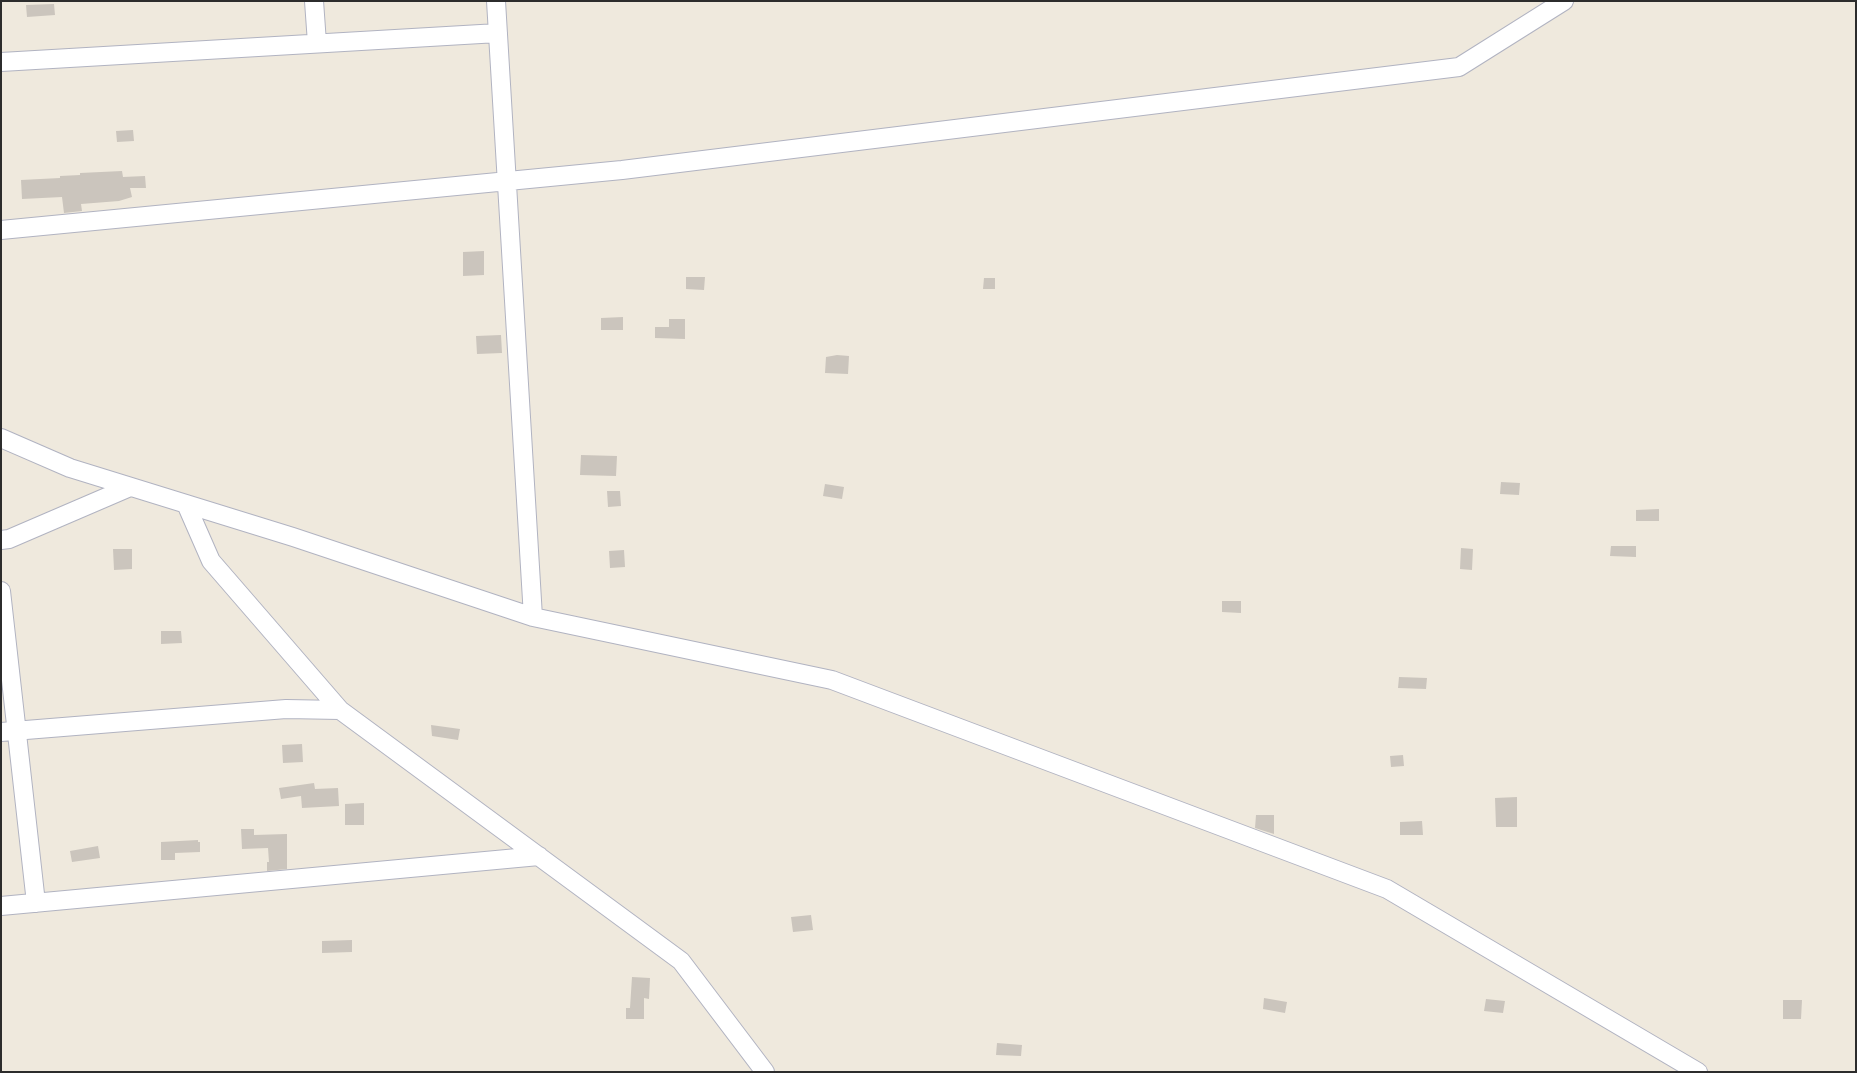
<!DOCTYPE html>
<html>
<head>
<meta charset="utf-8">
<style>
	body { margin:0 }
	#map { position:relative; width:1857px; height:1073px; overflow:hidden; background:#efe9dd; font-family:"IBM Plex Sans",sans-serif }
	canvas { display:block }
	.frame { position:absolute; inset:0; border:2px solid #2c2c2c; pointer-events:none }
</style>
</head>
<body>
<div id="map">
<canvas width="1857" height="1073"></canvas>
<div class="frame"></div>
</div>
<script>
const c = document.querySelector('canvas').getContext('2d');
c.lineJoin = 'round';
function fill(path, color) { c.fillStyle = color; c.fill(path, 'evenodd'); }
const poly = rows => new Path2D(rows.map(r => 'M' + r).join(''));
function stroke(path, color, width, dash) { c.strokeStyle = color; c.lineWidth = width; c.lineCap = dash ? 'butt' : 'round'; c.setLineDash(dash || []); c.stroke(path); }
fill(poly([
	[54,4,55,15,27,17,26,5],
	[133,130,134,141,117,142,116,131],
	[122,171,123,177,145,176,146,188,130,188,132,197,119,201,81,204,82,211,64,213,62,197,22,199,21,180,60,178,60,176,80,175,80,173],
	[484,251,484,275,463,276,463,252],
	[686,277,705,277,704,290,686,289],
	[984,278,995,278,995,289,983,289],
	[623,317,623,330,601,330,601,318],
	[669,319,685,319,685,339,655,338,655,327,669,327],
	[501,335,502,353,477,354,476,336],
	[837,355,849,356,848,374,825,373,826,357],
	[581,455,617,456,616,476,580,475],
	[1501,482,1520,483,1519,495,1500,494],
	[825,484,844,487,842,499,823,496],
	[607,491,620,491,621,506,608,507],
	[1659,509,1659,521,1636,521,1636,510],
	[1611,546,1636,546,1636,557,1610,556],
	[1461,548,1473,549,1472,570,1460,569],
	[113,549,132,549,132,569,114,570],
	[624,550,625,567,610,568,609,551],
	[1222,601,1241,601,1241,613,1222,612],
	[161,631,181,631,182,643,161,644],
	[1399,677,1427,678,1426,689,1398,688],
	[431,725,460,729,458,740,432,736],
	[302,744,303,762,283,763,282,745],
	[1403,755,1404,766,1391,767,1390,756],
	[314,783,315,789,338,788,339,806,302,808,301,796,281,799,279,788],
	[1517,797,1517,827,1496,827,1495,798],
	[364,803,364,825,345,825,345,804],
	[1256,815,1274,815,1274,834,1255,828],
	[1422,821,1423,835,1400,835,1400,822],
	[241,829,254,829,254,835,287,834,287,869,267,871,267,862,269,862,268,848,242,849],
	[198,840,198,842,200,842,200,852,175,853,175,860,161,860,161,842],
	[98,846,100,858,72,862,70,851],
	[811,915,813,930,793,932,791,917],
	[352,940,352,952,322,953,322,941],
	[632,977,650,978,649,999,644,998,644,1019,626,1019,626,1008,630,1008],
	[1264,998,1287,1002,1285,1013,1263,1009],
	[1486,999,1505,1001,1503,1013,1484,1011],
	[1783,1000,1802,1000,1801,1019,1783,1019],
	[997,1043,1022,1045,1021,1056,996,1055]
]), '#cbc5bd');
const street = poly([
	[314,1,317,43],
	[496,1,533,617],
	[1,62,498,33],
	[1,230,622,170,1459,67,1564,1],
	[1,438,70,468,293,537,533,617,832,680,1387,889,1698,1072],
	[186,504,211,561,340,710,681,961,765,1072],
	[1,540,9,539,130,487],
	[1,591,36,903],
	[1,732,286,709,340,710],
	[1,906,539,856]
]);
stroke(street, '#b1b3c1', 20);
stroke(street, '#fff', 18);
</script>
</body>
</html>
